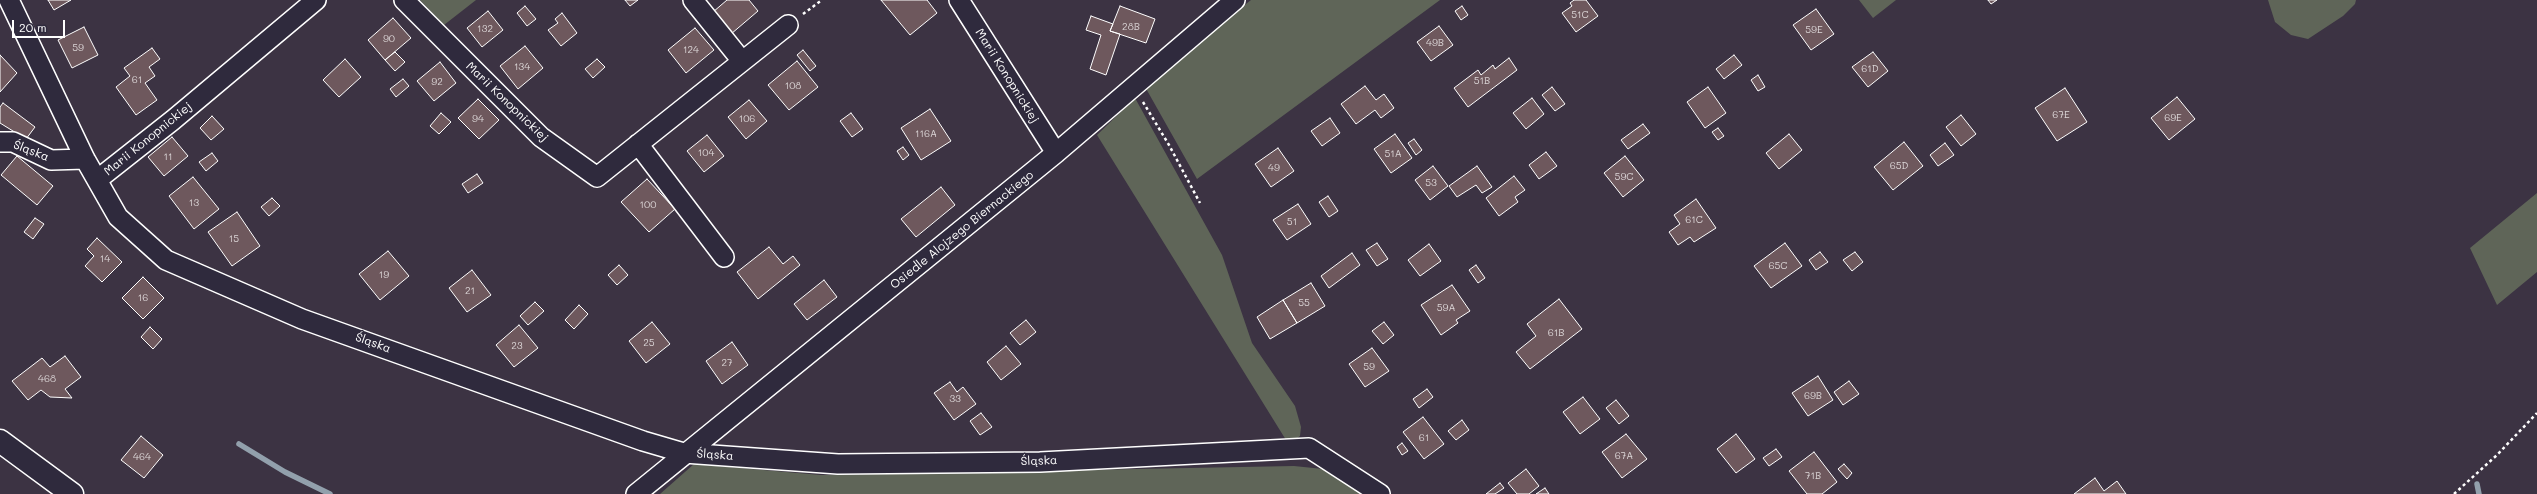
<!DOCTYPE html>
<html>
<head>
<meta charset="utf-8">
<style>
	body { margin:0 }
	#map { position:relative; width:2537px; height:494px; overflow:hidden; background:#3c3343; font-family:Mali,sans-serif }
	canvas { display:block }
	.scale { position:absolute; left:12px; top:20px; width:53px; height:18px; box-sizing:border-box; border:2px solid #fff; border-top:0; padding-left:5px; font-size:12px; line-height:14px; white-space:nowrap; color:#fff; -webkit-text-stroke:3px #2f2a3d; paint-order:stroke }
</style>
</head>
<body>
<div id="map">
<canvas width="2537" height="494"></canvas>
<div class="scale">20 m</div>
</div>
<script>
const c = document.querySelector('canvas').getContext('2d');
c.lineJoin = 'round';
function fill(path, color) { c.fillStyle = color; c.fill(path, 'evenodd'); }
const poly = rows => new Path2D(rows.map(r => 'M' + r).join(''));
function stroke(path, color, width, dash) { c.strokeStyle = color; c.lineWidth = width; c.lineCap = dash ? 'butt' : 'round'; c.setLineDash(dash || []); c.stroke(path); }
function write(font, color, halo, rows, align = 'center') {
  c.font = font + ' Mali,sans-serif'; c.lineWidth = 3; c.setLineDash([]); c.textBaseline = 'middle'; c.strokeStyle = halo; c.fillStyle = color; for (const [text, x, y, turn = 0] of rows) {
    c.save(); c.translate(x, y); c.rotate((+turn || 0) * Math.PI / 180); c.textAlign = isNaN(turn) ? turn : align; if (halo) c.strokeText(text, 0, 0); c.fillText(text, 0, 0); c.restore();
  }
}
fill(poly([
	[420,0,476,0,444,25],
	[1251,0,1440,0,1197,179,1144,85],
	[1859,0,1896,0,1873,18],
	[2268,0,2356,0,2355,4,2343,16,2308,39,2291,35,2275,22],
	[1135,98,1222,255,1252,343,1295,406,1301,427,1300,436,1292,443,1286,440,1097,135],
	[2537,193,2537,272,2497,305,2470,248],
	[694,464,821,475,1294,466,1323,469,1363,494,660,494]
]), '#5f6558');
stroke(poly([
	[239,444,285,472,330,494],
	[2477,484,2479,494]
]), '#92a0ac', 5.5);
const building = poly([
	[48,0,71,0,54,10,48,0],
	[625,0,638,0,630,6,625,0],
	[727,0,749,0,758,11,731,34,713,12,727,0],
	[881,0,927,0,937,13,910,35,881,0],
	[1574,0,1586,0,1598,16,1576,32,1562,13,1572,6,1570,3,1574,0],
	[1988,0,1997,0,1991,4,1988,0],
	[525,6,536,19,527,26,517,13,525,6],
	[1120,6,1155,19,1146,43,1110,31,1120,6],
	[1462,6,1468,15,1461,20,1455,11,1462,6],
	[1816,9,1834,34,1811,50,1793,25,1816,9],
	[488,11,503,30,482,47,467,28,488,11],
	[562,13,577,33,561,46,548,30,558,23,555,19,562,13],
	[1091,16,1113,24,1110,31,1120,34,1106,75,1090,69,1101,35,1086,30,1091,16],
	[393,18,411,38,385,60,368,40,393,18],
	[1439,26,1453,45,1431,61,1417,42,1439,26],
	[84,27,98,55,72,68,58,40,84,27],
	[695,28,714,50,686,73,668,50,695,28],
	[525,46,543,68,518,89,500,66,525,46],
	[152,48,160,59,149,67,155,76,145,83,157,100,136,115,116,87,130,76,124,68,152,48],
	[803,50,816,66,810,71,797,55,803,50],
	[395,52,405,62,395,71,385,60,395,52],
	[1873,52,1888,71,1868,87,1852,67,1873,52],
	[0,55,17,73,0,92,0,55],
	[1734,55,1742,65,1724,79,1716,69,1734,55],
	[1509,58,1517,70,1468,107,1454,88,1478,70,1481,75,1493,65,1495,69,1509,58],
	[345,59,361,77,339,97,323,80,345,59],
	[597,59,605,67,593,78,585,69,597,59],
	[797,61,818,87,789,110,768,85,797,61],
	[440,62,456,83,434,101,417,81,440,62],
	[1758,75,1765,87,1758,91,1751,80,1758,75],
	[403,79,409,86,396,97,390,89,403,79],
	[1365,86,1376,100,1384,94,1394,108,1381,118,1375,110,1356,124,1341,104,1365,86],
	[1552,87,1565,104,1555,111,1542,95,1552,87],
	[1708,87,1726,113,1705,128,1687,102,1708,87],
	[2065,88,2087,122,2057,141,2035,108,2065,88],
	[2177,97,2195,119,2169,140,2151,118,2177,97],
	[1532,98,1544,114,1526,129,1513,113,1532,98],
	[478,99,499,120,479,139,458,118,478,99],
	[749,100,767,121,746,139,728,117,749,100],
	[3,103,35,127,26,139,0,123,0,107,3,103],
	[930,109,951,141,921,160,901,128,930,109],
	[441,113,451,122,439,134,430,126,441,113],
	[851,113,863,129,852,137,840,121,851,113],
	[1961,115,1976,134,1961,146,1946,127,1961,115],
	[212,116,224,129,211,140,200,128,212,116],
	[1330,118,1340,133,1322,146,1311,131,1330,118],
	[1643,124,1650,133,1628,149,1621,140,1643,124],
	[1718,128,1724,136,1718,140,1712,132,1718,128],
	[1395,134,1412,158,1391,173,1374,149,1395,134],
	[1789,134,1802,150,1779,169,1766,153,1789,134],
	[707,135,724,156,704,172,687,151,707,135],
	[172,137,188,156,164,176,148,157,172,137],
	[1414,139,1422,150,1416,155,1408,143,1414,139],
	[1904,142,1923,166,1893,190,1874,167,1904,142],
	[1945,143,1954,155,1938,166,1930,155,1945,143],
	[903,147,909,155,903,160,897,151,903,147],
	[1278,148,1294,171,1271,187,1255,164,1278,148],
	[1546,152,1557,166,1539,179,1529,165,1546,152],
	[212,153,218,161,206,171,199,162,212,153],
	[17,156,53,186,37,205,1,175,17,156],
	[1625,156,1644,180,1623,197,1604,173,1625,156],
	[1433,166,1448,186,1430,200,1415,180,1433,166],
	[1477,166,1492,187,1482,193,1476,185,1457,197,1449,186,1477,166],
	[477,174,483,183,468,193,462,184,477,174],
	[1514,176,1525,190,1515,197,1518,202,1499,216,1486,198,1514,176],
	[193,177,219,209,194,229,169,196,193,177],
	[647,179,675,209,649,232,621,202,647,179],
	[941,187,955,205,916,237,901,219,941,187],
	[1328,196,1338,211,1329,217,1319,202,1328,196],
	[272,198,280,206,269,216,261,207,272,198],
	[1696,199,1716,228,1694,242,1690,237,1678,245,1669,232,1680,224,1674,215,1696,199],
	[1298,204,1311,224,1287,240,1273,220,1298,204],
	[237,212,260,246,232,266,208,232,237,212],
	[35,218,44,224,33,239,24,232,35,218],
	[97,238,122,262,102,282,85,266,94,256,87,249,97,238],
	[1377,243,1388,259,1377,266,1366,250,1377,243],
	[1785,243,1802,266,1771,288,1754,266,1785,243],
	[1429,244,1441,261,1420,276,1408,260,1429,244],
	[769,247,783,264,793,256,800,265,758,299,737,272,769,247],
	[388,251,409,276,380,300,359,274,388,251],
	[1820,252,1828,262,1816,270,1809,260,1820,252],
	[1855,252,1863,262,1852,271,1843,260,1855,252],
	[1352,253,1360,265,1329,288,1321,276,1352,253],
	[619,265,628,275,617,285,608,275,619,265],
	[1476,265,1485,278,1478,283,1469,270,1476,265],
	[472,270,491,295,467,312,449,288,472,270],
	[143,277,164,298,143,319,122,298,143,277],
	[824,280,837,297,807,320,794,304,824,280],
	[1311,283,1325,306,1297,323,1283,300,1311,283],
	[1452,285,1470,311,1456,320,1458,323,1441,335,1421,305,1452,285],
	[1559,299,1582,329,1530,369,1516,352,1536,336,1527,324,1559,299],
	[1283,300,1297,323,1270,339,1257,317,1283,300],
	[535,302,544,311,528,325,520,316,535,302],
	[579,305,588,314,574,329,565,320,579,305],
	[1026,320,1036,332,1020,345,1010,333,1026,320],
	[652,322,670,344,646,363,629,341,652,322],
	[1384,322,1394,335,1383,344,1372,331,1384,322],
	[519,325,538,348,514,367,496,345,519,325],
	[150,327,162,339,153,349,141,337,150,327],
	[732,342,748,365,722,384,706,361,732,342],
	[1006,346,1021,364,1001,380,987,362,1006,346],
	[1372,348,1389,371,1365,387,1349,364,1372,348],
	[65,356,81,377,65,389,72,398,50,397,41,390,28,400,12,381,42,358,50,367,65,356],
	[1818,376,1833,400,1808,416,1792,393,1818,376],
	[1849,381,1859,394,1843,405,1834,392,1849,381],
	[950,382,957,392,963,387,976,404,954,420,934,393,950,382],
	[1427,389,1433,397,1419,408,1413,399,1427,389],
	[1583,397,1600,419,1580,434,1563,412,1583,397],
	[1616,400,1629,416,1619,424,1606,408,1616,400],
	[981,413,992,427,980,435,970,421,981,413],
	[1423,417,1444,444,1424,459,1403,432,1423,417],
	[1462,420,1469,430,1456,440,1448,431,1462,420],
	[1626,434,1647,459,1622,478,1602,452,1626,434],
	[1736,434,1755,459,1736,473,1717,449,1736,434],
	[141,436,163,455,144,478,121,460,141,436],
	[1402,443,1408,451,1402,455,1397,447,1402,443],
	[1776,449,1782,457,1769,466,1763,458,1776,449],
	[1814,452,1837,482,1822,494,1807,494,1789,471,1814,452],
	[1844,464,1852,473,1847,479,1838,469,1844,464],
	[1526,469,1539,486,1529,494,1517,494,1508,483,1526,469],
	[2095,478,2104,491,2117,481,2126,494,2074,494,2095,478],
	[1500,483,1504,488,1495,494,1486,494,1500,483],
	[1545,488,1549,494,1536,494,1545,488]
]);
fill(building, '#6e585d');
stroke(building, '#fff', 1);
const minor = poly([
	[9,0,85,159,118,217,166,260,302,319,643,441,684,453,838,464,1040,462,1309,448,1380,494],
	[404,0,541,137,597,177,788,25],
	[693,0,742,61],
	[959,0,1056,153],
	[0,142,13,142,51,160,85,159],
	[638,144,724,257],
	[97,180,173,120,316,0],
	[636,494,1056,153,1235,0]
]);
const major = poly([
	[0,441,72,494]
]);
stroke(minor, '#fff', 22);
stroke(major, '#fff', 25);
stroke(poly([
	[803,14,822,0],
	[1143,102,1169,145,1200,203],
	[2454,494,2497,455,2537,413]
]), '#fff', 2.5, [3, 3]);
stroke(minor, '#2f2a3d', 19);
stroke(major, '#2f2a3d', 22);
write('10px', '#dbd5d6', null, [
	["51C",1580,15],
	["28B",1131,27],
	["132",485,29],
	["59E",1814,30],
	["90",389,39],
	["49B",1435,43],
	["59",78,48],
	["124",691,50],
	["134",522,67],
	["61D",1870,69],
	["61",137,80],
	["51B",1482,81],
	["92",437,82],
	["108",793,86],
	["67E",2061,115],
	["69E",2173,118],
	["94",478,119],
	["106",747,119],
	["116A",926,134],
	["104",706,153],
	["51A",1393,154],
	["11",168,157],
	["65D",1899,166],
	["49",1274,168],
	["59C",1624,177],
	["53",1431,183],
	["13",194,203],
	["100",648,205],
	["61C",1694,220],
	["51",1292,222],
	["15",234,239],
	["14",105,259],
	["65C",1778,266],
	["19",384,275],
	["21",470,291],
	["16",143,298],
	["55",1304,303],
	["59A",1446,308],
	["61B",1556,333],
	["25",649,343],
	["23",517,346],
	["27",727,363],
	["59",1369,367],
	["468",47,379],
	["69B",1813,396],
	["33",955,399],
	["61",1424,438],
	["67A",1624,456],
	["464",142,457],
	["71B",1813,476]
]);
write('12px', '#fff', '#2f2a3d', [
	["Marii Konopnickiej",1007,76,58],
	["Marii Konopnickiej",507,102,44],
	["Marii Konopnickiej",148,139,-39],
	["Śląska",31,151,21],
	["Osiedle Alojzego Biernackiego",962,230,-39],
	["Śląska",373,343,20],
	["Śląska",715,455,4],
	["Śląska",1039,461,-2]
]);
</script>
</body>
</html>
